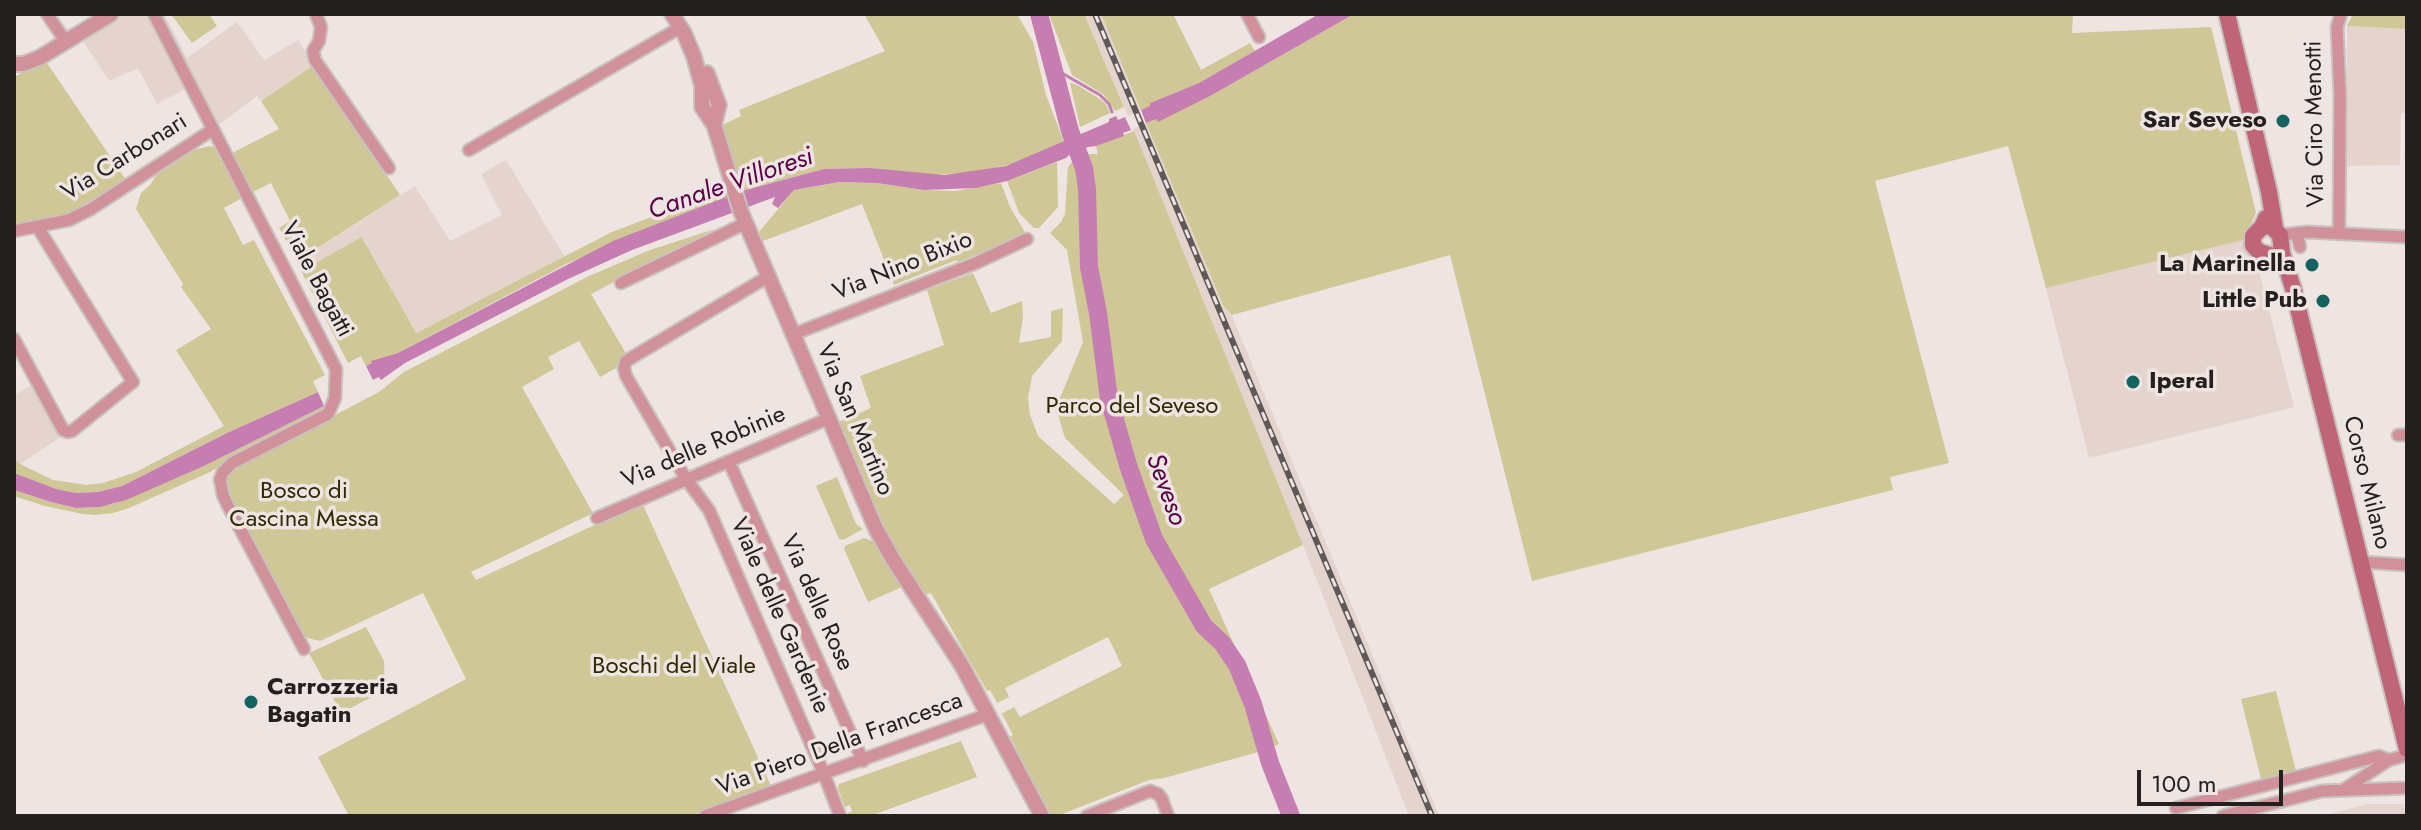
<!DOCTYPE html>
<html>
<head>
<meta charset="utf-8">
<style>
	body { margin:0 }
	#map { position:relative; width:2421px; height:830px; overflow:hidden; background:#eee4e1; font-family:Jost,sans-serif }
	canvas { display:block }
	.frame { position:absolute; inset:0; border:16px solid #23201f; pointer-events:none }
	.scale { position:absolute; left:2137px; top:770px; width:146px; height:36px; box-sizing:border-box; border:4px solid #23201f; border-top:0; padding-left:10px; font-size:24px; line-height:28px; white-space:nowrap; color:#23201f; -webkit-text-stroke:6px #eee4e1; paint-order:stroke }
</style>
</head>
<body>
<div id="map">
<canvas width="2421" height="830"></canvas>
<div class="frame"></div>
<div class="scale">100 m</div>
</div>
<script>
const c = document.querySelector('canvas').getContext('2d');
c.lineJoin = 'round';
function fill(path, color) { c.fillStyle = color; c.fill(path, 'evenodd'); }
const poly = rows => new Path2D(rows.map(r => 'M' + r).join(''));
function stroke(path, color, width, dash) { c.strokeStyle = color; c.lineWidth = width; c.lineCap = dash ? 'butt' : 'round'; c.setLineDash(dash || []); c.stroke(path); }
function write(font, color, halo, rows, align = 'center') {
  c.font = font + ' Jost,sans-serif'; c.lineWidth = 7; c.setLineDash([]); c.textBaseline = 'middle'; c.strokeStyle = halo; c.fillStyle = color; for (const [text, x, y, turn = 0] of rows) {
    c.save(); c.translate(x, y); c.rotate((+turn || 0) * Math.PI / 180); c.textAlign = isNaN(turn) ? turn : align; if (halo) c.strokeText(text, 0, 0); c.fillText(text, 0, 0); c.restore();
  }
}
fill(poly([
	[114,14,164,14,187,58,237,22,264,60,298,40,314,65,261,101,257,96,212,130,190,87,157,104,138,68,109,81,79,35],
	[1084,14,1101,14,1141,110,1128,116],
	[2347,26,2407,29,2407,113,2401,113,2400,165,2347,166],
	[1146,123,1224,307,1232,316,1439,816,1409,816,1303,545,1179,246,1133,129],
	[506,160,565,257,415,333,363,237,312,265,307,255,415,186,450,241,502,215,481,174],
	[2243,240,2259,271,2294,407,2089,458,2046,288],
	[36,383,64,435,20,464,14,458,14,395],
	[2368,804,2403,804,2406,816,2322,816]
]), '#e5d4ce');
fill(poly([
	[171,14,209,14,217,26,192,43],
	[864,14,1017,14,1033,42,1046,95,1064,142,1021,162,971,173,927,175,870,168,824,169,742,191,720,130,722,125,741,116,739,110,885,51],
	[1049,14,1084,14,1124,107,1115,111,1103,94,1072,75],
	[1101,14,1173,14,1201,70,1250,43,1255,51,1199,83,1150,103,1151,106,1141,110],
	[1354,14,2073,14,2072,33,2211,27,2256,213,2243,240,2046,288,2008,146,1875,181,1949,463,1890,477,1893,490,1532,581,1450,255,1232,315,1224,307,1146,123,1212,95],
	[2353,14,2407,14,2407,29,2347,26],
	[45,60,126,180,81,208,56,217,14,226,14,77],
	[314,65,400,195,308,254,309,257,298,263,279,228,290,221,271,183,251,193,230,154,279,129,261,101],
	[1070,83,1075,84,1097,97,1106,104,1110,113,1080,127],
	[1134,131,1303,545,1209,589,1279,744,1255,753,1164,778,1149,780,1057,816,1051,816,1010,736,1013,735,1002,714,999,715,1014,707,1020,717,1122,666,1108,637,1005,688,1009,697,995,704,997,703,990,690,987,691,931,593,924,595,887,536,836,423,871,408,860,376,944,345,927,290,973,273,991,313,1022,301,1023,317,1019,343,1051,337,1051,311,1063,308,1062,341,1032,376,1028,398,1030,415,1038,436,1114,504,1124,495,1065,438,1056,408,1083,342,1067,250,1050,233,1061,222,1065,214,1068,167,1072,162,1090,154,1098,154,1096,146],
	[209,146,216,148,242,198,224,208,243,245,254,240,325,375,313,381,318,392,227,433,122,486,98,492,76,493,56,489,18,475,14,473,14,458,20,464,53,480,87,485,103,483,136,472,224,426,176,350,211,329,181,287,183,284,136,209,141,193,151,184,156,175,194,150],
	[1057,162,1058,207,1039,228,1034,228,1019,213,1007,181],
	[839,182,877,183,924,190,955,191,1001,183,1010,207,1026,234,958,262,956,260,894,285,862,204,763,241,759,232,794,190],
	[729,187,732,196,566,264,398,353,372,361,372,363,366,366,361,356,348,363,301,271,362,237,416,333,612,232],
	[715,229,591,294,627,355,619,361,616,368,600,377,579,341,548,357,554,369,522,387,593,513,471,572,476,580,642,503,771,786,690,816,349,816,318,757,466,679,423,593,320,641,308,638,300,632,225,488,228,471,379,392,404,372,589,276,650,250],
	[324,406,326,409,208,473,129,508,113,513,95,515,83,514,45,506,14,496,14,490,51,502,76,508,88,508,113,504,204,466],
	[837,477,856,524,863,529,843,540,839,539,816,486],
	[864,538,873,541,902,587,868,602,844,549,845,546],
	[366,627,384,661,385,690,341,713,309,653],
	[2276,691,2296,771,2261,779,2241,699],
	[961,741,977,777,870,816,849,816,848,813,852,811,850,805,845,807,838,788,839,784]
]), '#cfc795');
fill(poly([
	[1319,14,1354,14,1212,95,1158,122,1156,119,1146,123,1141,110,1150,106,1150,103,1199,83],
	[1116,116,1118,120,1125,117,1131,130,1123,133,1124,136,1096,146,1088,147,1069,155,1066,158,1007,181,976,188,924,190,877,183,839,182,794,190,778,208,772,204,775,197,632,250,568,279,405,363,381,380,379,377,373,380,366,366,372,363,371,361,398,353,613,241,742,191,824,169,870,168,945,175,1006,166,1109,122,1109,119],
	[318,392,324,406,204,466,126,500,100,507,76,508,51,502,14,490,14,473,56,489,76,493,98,492,122,486,227,433]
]), '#c67db1');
stroke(poly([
	[1053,68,1100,95,1109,104,1112,112]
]), '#c67db1', 3);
stroke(poly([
	[1039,14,1070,131,1084,168,1087,189,1089,267,1098,313,1109,399,1128,465,1154,539,1204,626,1222,643,1237,665,1253,704,1270,763,1291,816]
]), '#c67db1', 18);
const minor = poly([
	[47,14,66,42],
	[154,14,336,369,335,398,328,414,232,463,223,472,220,479,223,495,227,504,304,649],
	[316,14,321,27,319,41,313,51,315,60,389,168],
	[1247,14,1259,37],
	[469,150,681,27],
	[14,231,69,220,91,209,212,130],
	[2297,233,2300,247],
	[2339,234,2340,96,2337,27,2341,14],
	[2280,235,2308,232,2407,237],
	[769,276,626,361,624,368,626,376,686,479,709,510,824,774,840,816],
	[621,283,746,223],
	[794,334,976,263,1027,239],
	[14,339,63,430,68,432,72,431,133,382,37,226],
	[2398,435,2407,435],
	[729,462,863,761],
	[597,518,827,419],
	[2361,562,2407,565],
	[2343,790,2389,760,2407,755],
	[2176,808,2379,756,2389,760],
	[705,816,989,714],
	[1087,816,1150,791,1158,794,1162,799,1168,816],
	[2223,816,2322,791,2407,788]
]);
const tertiary = poly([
	[672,14,684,33,694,57,702,86,702,107,714,125,741,212,876,529,894,561,961,664,1042,816],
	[14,64,23,64,39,58,111,14],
	[707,73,719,105,714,125]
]);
const secondary = poly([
	[2227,14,2269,192,2275,228],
	[2266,218,2262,227,2253,236,2253,245,2259,252,2273,256,2285,268],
	[2262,227,2271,226,2280,235,2282,253,2293,288,2407,749]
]);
stroke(minor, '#c9c1be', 15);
stroke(tertiary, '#c9c1be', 18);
stroke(secondary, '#c9c1be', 20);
stroke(minor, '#d0919b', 11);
stroke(tertiary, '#d0919b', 14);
stroke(secondary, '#bf6577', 16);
const rail = poly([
	[1095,14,1432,816]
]);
stroke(rail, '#5e5958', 6);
stroke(rail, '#eee4e1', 3, [9]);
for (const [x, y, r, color] of [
	[2283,121,8,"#146360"],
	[2312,265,8,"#146360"],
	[2323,301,8,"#146360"],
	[2133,382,8,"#146360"],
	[251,702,8,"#146360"]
]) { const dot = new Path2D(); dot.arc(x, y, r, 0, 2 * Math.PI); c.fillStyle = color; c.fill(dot); stroke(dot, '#eee4e1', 3); }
write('bold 24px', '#23201f', '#eee4e1', [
	["Sar Seveso",2267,121],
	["La Marinella",2296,265],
	["Little Pub",2307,301],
	["Iperal",2149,382,"left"],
	["Carrozzeria",267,688,"left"],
	["Bagatin",267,716,"left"]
], 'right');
write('24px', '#23201f', '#eee4e1', [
	["Via Ciro Menotti",2316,124,-91],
	["Via Carbonari",125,158,-32],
	["Via Nino Bixio",903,267,-22],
	["Viale Bagatti",316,280,62],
	["Via San Martino",854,420,67],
	["Via delle Robinie",704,448,-23],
	["Corso Milano",2366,483,76],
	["Via delle Rose",816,603,66],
	["Viale delle Gardenie",779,616,66],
	["Via Piero Della Francesca",840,745,-20]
]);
write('24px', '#302a02', '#eee4e1', [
	["Parco del Seveso",1132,407],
	["Bosco di",304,492],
	["Cascina Messa",304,520],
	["Boschi del Viale",674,667]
]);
write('italic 26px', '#590049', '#eee4e1', [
	["Canale Villoresi",731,185,-19],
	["Seveso",1165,490,70]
]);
</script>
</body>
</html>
